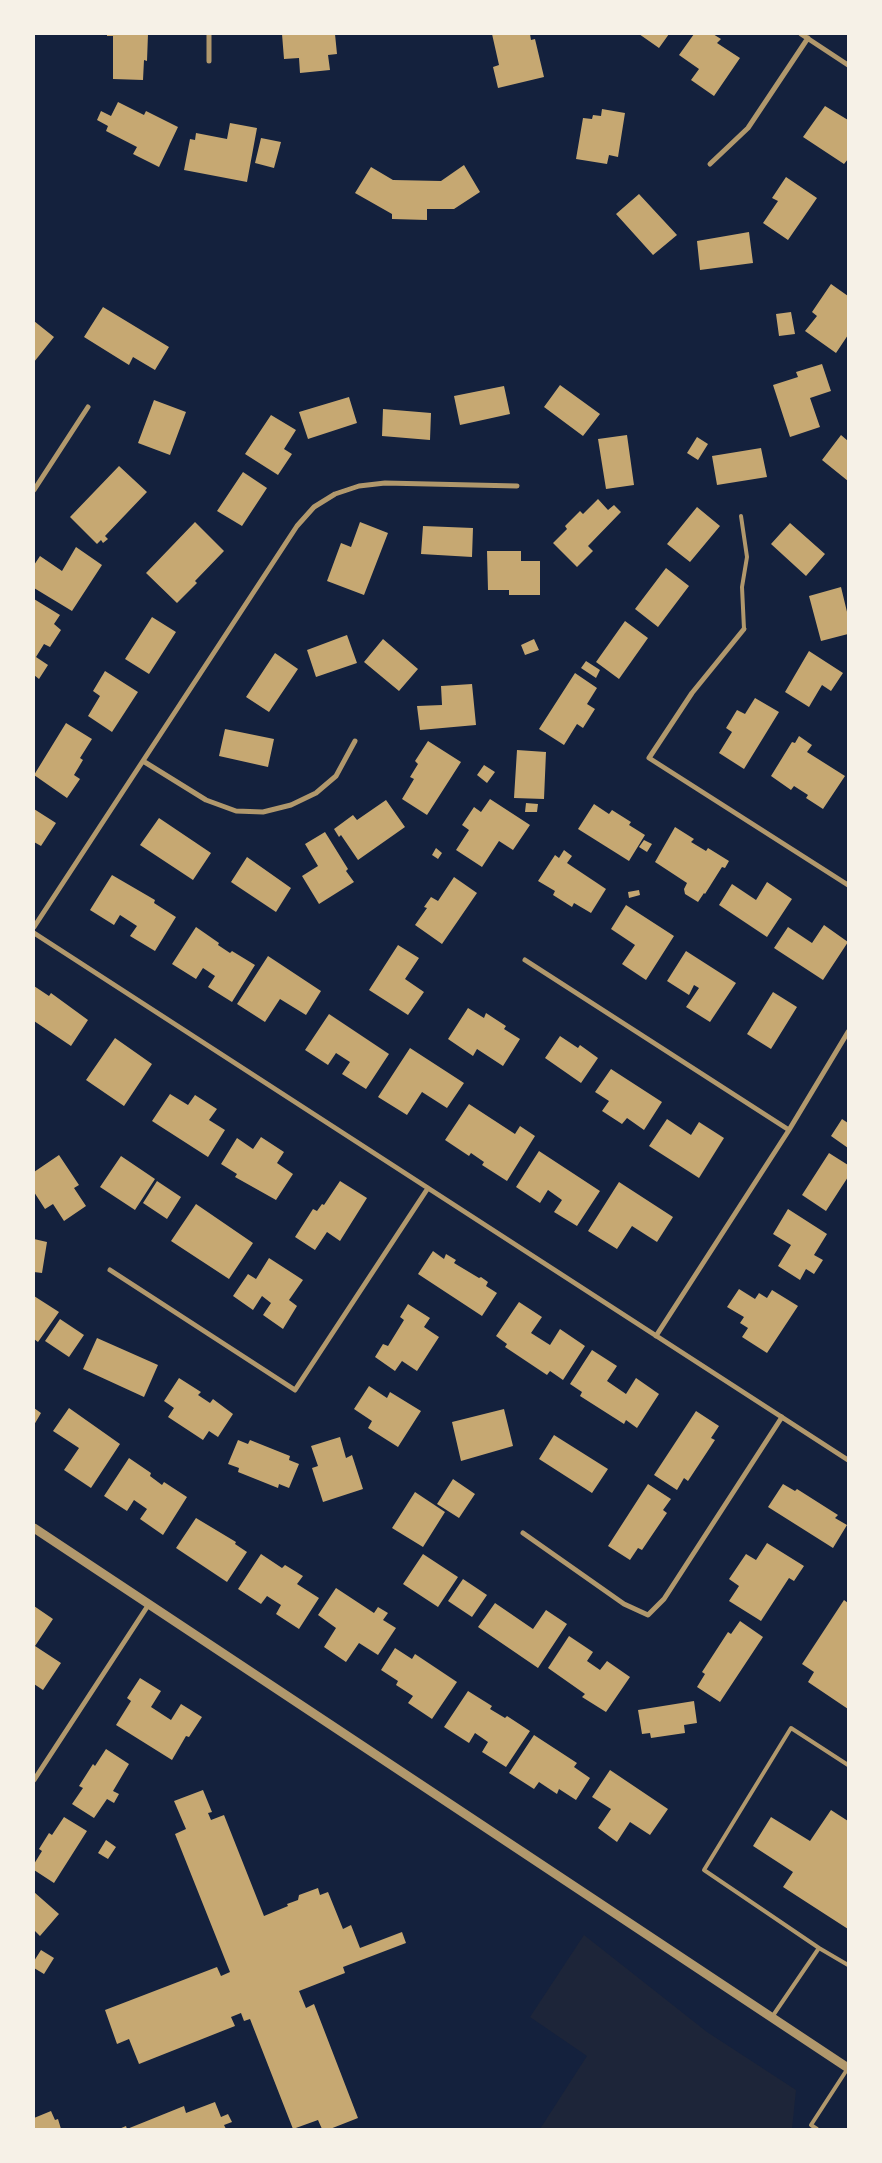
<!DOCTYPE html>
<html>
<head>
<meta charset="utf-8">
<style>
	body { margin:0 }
	#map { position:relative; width:882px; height:2163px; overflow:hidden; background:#14213d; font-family:Spectral,serif }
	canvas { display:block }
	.frame { position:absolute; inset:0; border:35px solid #f6f1e7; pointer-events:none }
</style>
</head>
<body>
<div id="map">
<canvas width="882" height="2163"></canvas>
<div class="frame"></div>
</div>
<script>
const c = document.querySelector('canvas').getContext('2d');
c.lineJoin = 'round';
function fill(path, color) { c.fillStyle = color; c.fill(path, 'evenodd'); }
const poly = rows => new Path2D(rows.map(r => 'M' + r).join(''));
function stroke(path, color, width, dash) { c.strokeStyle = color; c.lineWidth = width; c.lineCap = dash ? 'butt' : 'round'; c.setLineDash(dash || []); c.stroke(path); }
fill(poly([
	[584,1935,707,2032,796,2090,792,2129,540,2129,587,2056,530,2017]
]), '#1d2539');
fill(poly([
	[107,34,148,34,147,61,144,60,143,80,113,79,113,36,107,36],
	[282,34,335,34,337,54,328,55,330,70,300,73,299,58,284,59],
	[492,34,530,34,531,40,535,39,544,77,498,88,493,67,499,65],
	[639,34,669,34,659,48],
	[694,34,713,34,721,39,717,43,740,58,714,96,691,80,699,69,679,55],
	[118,102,144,115,146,111,178,127,159,167,133,154,137,147,106,131,108,126,97,120,101,111,111,116],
	[825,106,848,120,848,159,844,164,803,137],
	[602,109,625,113,618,157,609,155,607,164,576,159,583,118,592,119,593,115,601,116],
	[230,123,257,128,247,182,184,170,190,139,195,140,196,133,227,139],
	[261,138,281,142,274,168,255,163],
	[464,165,480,192,454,209,427,209,427,220,392,219,392,214,355,193,371,167,393,180,441,181],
	[786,177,817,198,788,240,763,223,778,201,772,198],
	[639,194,677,235,653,255,616,214],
	[749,232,753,263,700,270,697,241],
	[831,284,848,296,848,335,836,353,805,331,817,316,812,312],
	[103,307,169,347,155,370,133,357,129,365,84,337],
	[791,312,795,334,779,336,776,314],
	[34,321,54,337,34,362],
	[822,364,831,391,810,398,820,427,790,437,773,385,798,377,796,372],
	[560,385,600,414,583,436,544,407],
	[504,386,510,414,460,425,454,396],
	[349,397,357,423,308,439,299,412],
	[154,400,186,412,170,455,138,443],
	[383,409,431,413,430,440,382,436],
	[271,415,296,430,284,449,292,454,278,475,245,454],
	[627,435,634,485,606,489,598,439],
	[841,435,848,441,848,481,822,460],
	[697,437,708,444,698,460,687,453],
	[761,448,767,477,717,485,712,456],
	[119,466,147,492,105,536,108,539,103,543,101,540,97,544,70,517],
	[243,472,267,488,242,526,217,511],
	[598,499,608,510,614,505,621,512,588,546,593,551,577,567,553,543,567,529,565,526,580,511,583,514],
	[697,507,720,526,690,562,667,544],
	[195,522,224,551,195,581,197,583,177,603,146,573],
	[360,522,388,533,364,595,327,581,341,543,351,547],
	[790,523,825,554,806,576,771,544],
	[423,526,473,528,472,557,421,554],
	[76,547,102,565,72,611,34,588,34,565,40,556,62,571],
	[487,551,521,551,521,561,540,561,540,595,509,595,509,590,488,590],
	[666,568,689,586,658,627,635,609],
	[841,587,848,616,848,634,821,641,809,596],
	[34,599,60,615,54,624,61,630,50,647,44,644,36,657,48,665,39,679,34,675],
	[152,617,176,632,149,674,125,659],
	[625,621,648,638,619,679,596,662],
	[347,635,357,663,316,677,307,650],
	[383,639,418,669,399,691,364,662],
	[534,639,539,650,525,655,521,645],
	[809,651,843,673,831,691,822,685,809,707,785,692],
	[275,653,298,669,269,712,246,697],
	[586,661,600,670,596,678,581,668],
	[105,671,138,692,112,732,88,716,100,696,93,691],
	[575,673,597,688,587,704,595,709,583,728,577,724,564,745,539,729],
	[472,684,476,725,420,730,417,706,442,705,441,686],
	[755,698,779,712,744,769,719,753,732,732,726,728,737,710,745,714],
	[66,723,92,739,80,758,83,760,74,775,80,779,67,798,34,775],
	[225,729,274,739,268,767,219,756],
	[799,736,812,745,807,752,845,776,823,809,806,798,808,795,794,786,791,790,771,776,792,742,795,743],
	[428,741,461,762,427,815,402,799,414,779,410,777,418,764,415,761],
	[517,750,546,752,544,799,514,798],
	[484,765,495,772,487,783,477,775],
	[490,799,530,825,513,850,499,841,482,867,456,850,469,830,462,825,474,807,481,812],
	[386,800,405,827,358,860,341,835,339,837,334,829,353,815,357,820],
	[526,803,538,804,537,812,525,812],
	[594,804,609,814,612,810,631,822,629,825,645,835,629,861,578,829],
	[34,809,56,823,41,846,34,842],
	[159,818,211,853,193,880,140,845],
	[675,827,694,839,691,842,706,851,708,848,729,861,725,868,722,867,705,894,704,893,698,902,685,894,684,889,687,883,655,862],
	[325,832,348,869,346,871,354,882,319,904,302,876,318,866,305,844],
	[644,840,652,844,647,852,639,847],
	[436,848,442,853,438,859,432,855],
	[564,850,572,856,567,863,606,889,591,913,574,903,572,907,553,895,555,891,538,881,555,855,559,858],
	[247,857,291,888,276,912,231,882],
	[112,875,155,900,154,903,176,917,155,951,130,936,137,926,120,915,114,925,90,910],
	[454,877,477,893,442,944,415,925,427,908,424,907,431,897,438,901],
	[767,882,792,899,767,937,719,905,732,884,756,900],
	[639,890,640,895,629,898,628,892],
	[626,905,674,936,646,980,622,964,635,945,611,929],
	[824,925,848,942,823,980,774,948,788,927,812,943],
	[196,927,219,943,218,945,230,953,232,951,255,965,232,1002,208,987,215,976,203,968,196,979,172,964],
	[398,945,419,958,405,979,424,992,408,1015,369,990],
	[686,951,736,983,710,1022,686,1007,699,988,694,985,689,995,667,981],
	[268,956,321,991,306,1015,280,999,265,1022,237,1004],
	[34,986,49,996,51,993,88,1020,71,1046,34,1021],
	[773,992,797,1007,771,1049,747,1034],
	[468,1008,484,1018,486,1013,506,1026,504,1029,520,1039,503,1066,477,1049,473,1056,448,1039],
	[329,1014,389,1054,366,1089,342,1074,350,1062,336,1053,328,1065,305,1050],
	[560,1036,578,1048,580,1045,598,1058,581,1083,545,1058],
	[115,1038,152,1064,124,1106,86,1080],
	[410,1048,464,1083,447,1108,422,1092,407,1115,378,1097],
	[611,1069,662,1102,644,1130,627,1118,622,1124,602,1111,609,1101,595,1092],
	[170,1094,188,1105,195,1095,217,1109,209,1120,225,1130,208,1157,152,1121],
	[469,1104,515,1134,520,1126,535,1136,507,1181,482,1165,484,1162,471,1153,469,1156,445,1140],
	[667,1119,691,1135,699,1122,724,1138,699,1178,649,1146],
	[842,1119,848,1123,848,1148,831,1136],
	[261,1137,284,1152,277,1163,293,1174,276,1200,235,1177,237,1174,221,1164,237,1138,253,1149],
	[539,1151,600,1191,577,1226,554,1212,562,1200,548,1190,540,1203,516,1187],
	[829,1153,848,1165,848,1177,826,1211,802,1195],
	[59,1155,79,1185,74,1188,86,1206,64,1221,53,1204,45,1209,34,1192,34,1172],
	[121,1156,155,1179,135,1210,100,1187],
	[157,1181,181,1197,167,1219,143,1203],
	[340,1181,367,1198,340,1241,327,1232,315,1250,295,1237,313,1209,317,1211,322,1204,324,1205],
	[619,1182,673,1217,657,1242,632,1226,617,1249,588,1231],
	[196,1204,253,1243,229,1279,171,1241],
	[788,1209,827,1234,814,1255,823,1260,814,1274,806,1269,800,1280,778,1266,791,1245,773,1234],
	[34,1239,47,1242,42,1273,34,1272],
	[433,1251,444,1259,446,1254,456,1260,454,1263,479,1278,481,1277,488,1282,486,1286,497,1293,482,1316,418,1274],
	[269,1258,303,1280,289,1300,297,1306,283,1329,263,1315,271,1303,262,1296,253,1310,233,1296,248,1274,256,1279],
	[739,1289,755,1299,759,1293,767,1298,772,1290,798,1306,767,1353,742,1337,748,1328,740,1323,744,1317,727,1307],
	[34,1296,59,1312,38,1342,34,1339],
	[519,1302,542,1317,531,1333,550,1345,560,1329,585,1346,563,1380,550,1371,547,1375,505,1347,507,1344,496,1336],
	[408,1304,430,1318,424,1327,439,1337,417,1371,402,1361,395,1371,375,1357,383,1344,388,1346,404,1320,400,1317],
	[60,1319,84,1335,69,1357,45,1341],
	[97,1338,158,1365,144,1397,83,1369],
	[592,1350,617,1366,607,1381,626,1394,636,1378,659,1394,637,1428,626,1420,624,1424,580,1396,582,1392,570,1384],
	[179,1378,201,1392,198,1395,210,1403,213,1399,233,1414,218,1437,209,1431,203,1440,168,1417,174,1408,164,1401],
	[369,1386,387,1398,390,1392,421,1411,398,1447,368,1428,372,1421,354,1409],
	[34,1408,41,1413,34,1425],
	[69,1408,120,1444,91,1488,64,1470,79,1448,53,1431],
	[504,1409,513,1446,461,1461,452,1422],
	[696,1411,719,1426,711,1438,715,1440,688,1481,684,1478,677,1490,654,1475],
	[554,1435,608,1469,592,1493,539,1459],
	[340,1437,346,1458,352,1455,363,1489,323,1502,312,1468,318,1466,311,1446],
	[238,1440,248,1444,250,1440,290,1456,289,1460,299,1464,289,1488,279,1484,278,1488,238,1472,239,1468,228,1464],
	[129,1458,151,1473,150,1476,162,1485,164,1482,187,1497,163,1535,140,1519,147,1509,134,1500,127,1511,104,1496],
	[453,1479,475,1494,459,1518,437,1504],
	[648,1484,671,1499,663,1510,667,1513,642,1550,638,1548,630,1560,608,1546],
	[783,1484,795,1491,797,1489,838,1515,835,1518,847,1525,833,1548,768,1507],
	[415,1492,445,1512,423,1547,392,1528],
	[196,1518,236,1542,235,1544,247,1552,227,1582,176,1548],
	[767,1543,804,1566,794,1581,789,1578,761,1621,729,1601,739,1586,729,1579,746,1554,756,1560],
	[261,1554,282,1568,285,1565,303,1576,297,1584,319,1598,299,1629,276,1614,281,1605,267,1596,261,1604,238,1589],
	[423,1554,458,1577,438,1607,403,1584],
	[463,1579,487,1595,472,1617,448,1601],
	[336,1588,374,1613,378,1607,388,1613,383,1620,396,1628,378,1655,359,1643,346,1662,324,1647,336,1628,318,1615],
	[844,1600,848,1603,848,1709,808,1682,814,1672,802,1664],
	[495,1603,533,1629,546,1610,567,1624,538,1668,478,1627],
	[34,1606,53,1619,35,1646,61,1663,43,1690,34,1684],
	[740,1621,763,1637,720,1702,697,1687,705,1674,702,1672,728,1632,731,1634],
	[569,1636,593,1652,587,1661,600,1670,607,1661,630,1677,606,1712,582,1697,585,1694,548,1668],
	[395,1648,412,1659,415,1654,457,1682,432,1719,408,1703,413,1696,396,1685,398,1681,381,1670],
	[140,1678,161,1691,151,1707,171,1720,181,1704,202,1717,189,1737,186,1736,172,1760,116,1725,131,1701,127,1698],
	[468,1691,492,1706,490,1709,505,1718,507,1716,530,1731,506,1767,482,1752,488,1742,475,1733,469,1743,444,1727],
	[694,1701,697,1723,684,1725,685,1733,651,1738,650,1733,642,1734,638,1710],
	[534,1735,577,1763,574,1767,590,1778,576,1800,559,1789,557,1794,539,1782,534,1789,509,1773],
	[106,1749,129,1764,113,1791,119,1794,114,1803,107,1799,94,1818,72,1804,83,1788,79,1786,93,1764,95,1766],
	[610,1770,668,1809,650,1835,630,1822,617,1842,598,1828,611,1809,592,1797],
	[203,1790,212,1812,208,1813,211,1820,224,1815,264,1916,288,1906,287,1904,298,1900,299,1895,318,1888,320,1895,328,1892,343,1929,351,1925,360,1948,402,1932,406,1943,343,1967,345,1973,299,1991,306,2008,314,2004,358,2118,330,2129,322,2129,318,2120,293,2129,250,2019,244,2021,241,2013,231,2017,235,2026,139,2064,129,2039,117,2044,105,2010,217,1967,221,1976,230,1972,175,1834,186,1829,174,1801],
	[831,1810,848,1821,848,1929,783,1887,793,1872,753,1846,771,1817,810,1841],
	[64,1817,87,1831,54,1883,34,1870,34,1864,42,1851,39,1849,49,1833,52,1835],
	[106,1840,116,1847,108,1859,98,1853],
	[34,1892,59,1914,40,1936,34,1930],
	[41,1950,54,1958,44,1974,34,1968,34,1961],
	[215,2102,221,2117,228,2114,232,2122,224,2125,226,2129,119,2129,126,2126,127,2129,184,2106,186,2113],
	[51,2111,55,2120,58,2119,61,2129,34,2129,34,2118]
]), '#c6a872');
stroke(poly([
	[741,516,747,557,742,587,744,629],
	[848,1765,791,1728,704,1870,819,1948,848,1965],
	[772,2017,819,1948],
	[817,2129,811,2125,848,2068]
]), '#b1986c', 4);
stroke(poly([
	[801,34,848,65],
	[209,61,209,34],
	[710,164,748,128,808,38],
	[34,490,88,407],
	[744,629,692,693,649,758,848,885],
	[143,761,206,800,236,811,263,812,291,805,316,793,336,776,355,741],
	[34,927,297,526,314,507,335,494,359,486,385,483,517,486],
	[34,933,848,1460],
	[525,960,789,1130],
	[110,1270,295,1390,428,1188],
	[656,1336,789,1130,848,1032],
	[523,1533,624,1604,648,1615,664,1599,782,1417],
	[34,1780,149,1604]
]), '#b1986c', 5);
stroke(poly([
	[34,1528,848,2068]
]), '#b1986c', 9);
</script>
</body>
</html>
